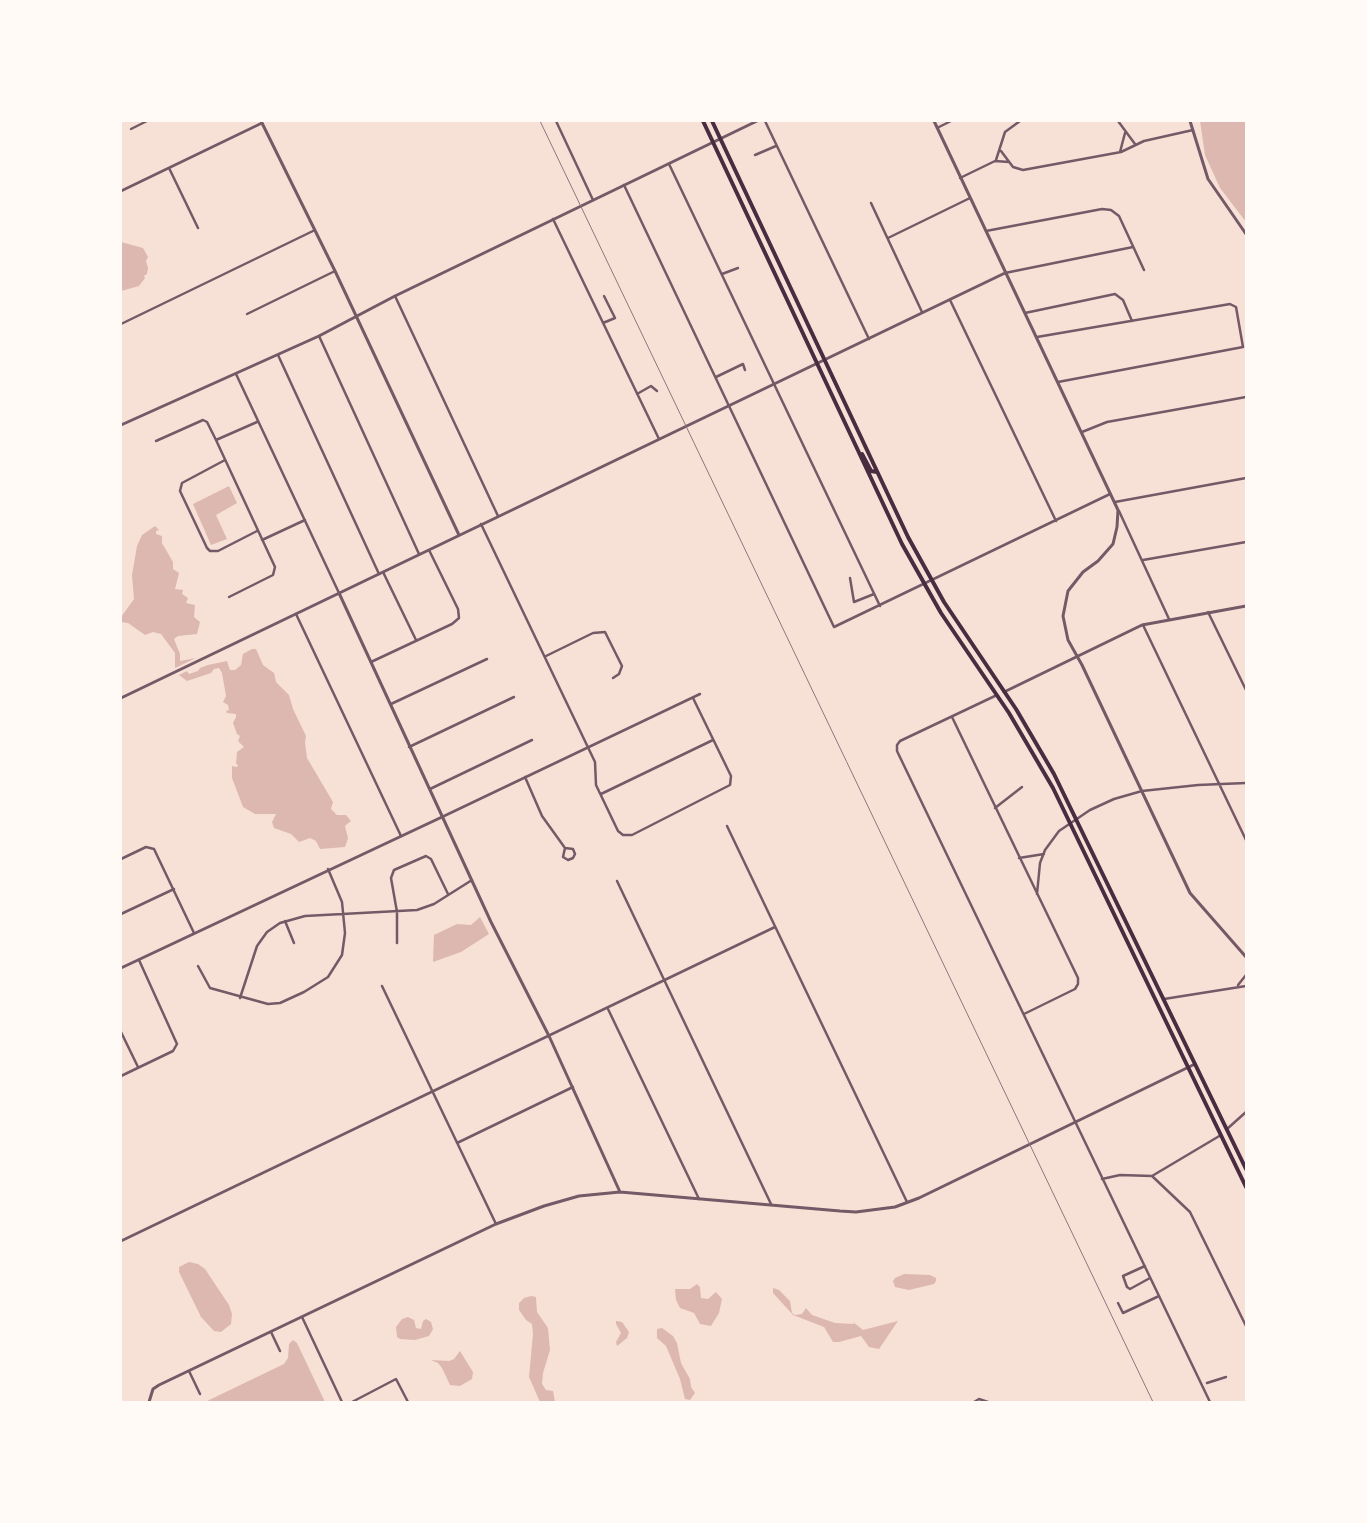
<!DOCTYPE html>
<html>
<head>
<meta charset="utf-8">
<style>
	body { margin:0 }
	#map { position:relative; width:1367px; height:1523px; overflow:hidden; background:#f7e1d7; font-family:"Times New Roman",serif }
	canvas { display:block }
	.frame { position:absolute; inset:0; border:122px solid #fffaf5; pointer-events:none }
</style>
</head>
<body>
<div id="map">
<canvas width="1367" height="1523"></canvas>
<div class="frame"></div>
</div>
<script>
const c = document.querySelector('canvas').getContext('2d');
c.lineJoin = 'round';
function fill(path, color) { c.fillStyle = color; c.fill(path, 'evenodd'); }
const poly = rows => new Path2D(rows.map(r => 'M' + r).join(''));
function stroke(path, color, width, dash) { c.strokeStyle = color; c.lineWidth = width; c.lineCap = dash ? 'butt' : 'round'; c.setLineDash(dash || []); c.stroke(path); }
fill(poly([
	[1200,121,1246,121,1246,222,1220,188,1205,155],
	[121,242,143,248,148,257,146,261,148,268,147,274,144,276,145,278,139,286,121,291],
	[229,486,237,503,216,515,227,539,211,545,193,504],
	[155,526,159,530,156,531,156,534,162,536,162,543,173,562,173,569,179,573,175,589,183,590,182,594,188,598,186,603,195,605,194,617,200,622,197,634,178,636,174,639,180,654,180,661,196,658,175,668,175,653,161,634,153,632,145,635,128,623,121,622,121,617,134,599,132,575,137,546,142,535],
	[252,649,256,649,263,665,274,673,276,682,289,695,293,709,306,736,305,742,307,758,333,802,331,809,337,815,346,815,351,821,345,826,348,838,345,847,320,849,316,841,310,838,299,842,291,834,274,828,272,822,276,814,255,814,243,807,232,778,232,766,237,767,238,765,236,764,237,752,244,747,238,741,240,736,237,734,233,723,236,717,236,714,227,713,226,711,229,710,228,705,223,702,226,696,222,673,219,668,214,669,211,673,187,681,179,675,187,671,189,674,198,671,200,668,208,665,227,661,230,670,235,670,241,665,243,654],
	[480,917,489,934,461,952,433,962,434,935,457,924,471,925],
	[189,1262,198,1264,205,1269,229,1305,232,1314,231,1324,221,1332,214,1331,201,1317,179,1272,179,1267],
	[904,1274,930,1275,936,1278,936,1281,934,1284,909,1290,895,1287,893,1281,895,1278],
	[697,1284,700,1287,701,1298,708,1299,716,1292,722,1299,719,1313,711,1326,700,1324,694,1313,680,1308,676,1300,675,1289,690,1289],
	[773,1288,779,1290,790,1301,792,1313,795,1315,802,1314,806,1308,812,1315,835,1323,854,1324,853,1322,863,1330,898,1321,879,1349,869,1347,861,1336,839,1342,833,1342,824,1327,793,1315,773,1293],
	[531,1296,536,1297,537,1312,548,1328,550,1350,543,1373,542,1384,546,1390,553,1391,555,1402,540,1402,529,1377,533,1334,532,1324,526,1320,519,1310,519,1303,524,1298],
	[408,1317,414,1320,416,1328,421,1329,423,1321,426,1319,431,1322,433,1329,429,1336,415,1340,400,1339,397,1337,396,1327,402,1319],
	[616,1321,622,1322,629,1332,627,1338,617,1346,616,1342,621,1333,616,1324],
	[662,1328,673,1336,677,1343,681,1363,690,1379,691,1387,695,1393,690,1400,685,1399,680,1379,666,1346,657,1338,657,1329],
	[293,1340,297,1343,325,1402,205,1402,284,1364,288,1358,289,1344],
	[460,1351,473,1372,472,1379,460,1386,450,1385,442,1368,438,1363,431,1360,449,1361,454,1359]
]), '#dcb8b0');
stroke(poly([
	[556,121,593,200],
	[765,121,869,339],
	[1118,121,1135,144],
	[937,128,951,121],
	[131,129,147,121],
	[1001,151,1013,167,1023,170,1121,152,1144,141,1193,130],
	[1120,152,1125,133],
	[755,155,776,146],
	[996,160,1005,132,1020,121],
	[669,164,880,606],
	[169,168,198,228],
	[960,178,995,161,1009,162],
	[624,185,834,627,1110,494],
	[121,191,262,123],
	[871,203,922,312],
	[553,219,659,439],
	[986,231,1102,209,1111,210,1119,216,1144,270],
	[888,238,970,198],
	[1005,273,1133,247],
	[722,274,738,268],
	[395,296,498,516],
	[950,300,1056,521],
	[1025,313,1115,294,1123,300,1132,321],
	[247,314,335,271],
	[603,323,615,318,604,296],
	[121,324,315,230],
	[319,336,419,554],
	[1037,337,1230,304,1236,307,1243,347,1058,382],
	[278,355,379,574],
	[236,374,339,593],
	[716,377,743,364,745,370],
	[637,394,651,386,657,391],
	[1082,432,1107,422,1246,397],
	[216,440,257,422],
	[156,441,203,420,207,422,216,440,275,567,273,575,229,597],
	[225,460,182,483,180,491,207,548,210,551,218,551,257,531],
	[1115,502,1246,478],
	[1119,511,1169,619],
	[481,524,595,762,596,785,618,831,623,835,632,835,730,785,731,776,693,698],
	[262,540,305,520],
	[1143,560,1246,542],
	[383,572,416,640],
	[850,578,854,602,874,594],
	[1208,612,1246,690],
	[296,614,401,836],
	[1143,625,1246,840],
	[546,656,593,633,605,632,622,666,619,674,613,678],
	[371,662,452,624,459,618,458,609,429,550],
	[997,695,900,741,897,745,897,751,1210,1402],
	[391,704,487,659],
	[952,717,1078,978,1078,984,1075,989,1024,1014],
	[409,747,514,697],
	[525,777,542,816,565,848,563,857,568,860,573,858,575,854,573,849,565,848],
	[430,789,532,740],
	[601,794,713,740],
	[995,808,1022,787],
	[442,817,700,694],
	[727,826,907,1202],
	[1019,858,1044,854],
	[121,859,146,847,154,849,194,933],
	[617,881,771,1204],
	[1037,894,1040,863,1045,850,1059,831,1090,810,1114,799,1142,791,1198,785,1246,783],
	[121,914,174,889],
	[285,921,294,943],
	[397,943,397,912,391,878,394,870,426,856,431,859,448,894],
	[198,966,210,988,268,1004,280,1003,304,992,328,977,342,955,345,933,342,902,328,869],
	[1238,985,1246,975],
	[382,986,496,1224],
	[240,998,257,946,267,932,280,923,305,916,417,910,434,904,472,880],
	[1164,999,1246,986],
	[608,1009,699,1199],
	[121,1032,138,1067],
	[121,1076,173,1051,177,1044,139,960],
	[1227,1129,1246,1112],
	[457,1143,573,1087],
	[1152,1176,1190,1212,1246,1326],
	[1102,1179,1120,1175,1152,1176,1221,1135],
	[121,1241,775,927],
	[1145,1266,1123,1276,1127,1287,1130,1289,1150,1278],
	[1118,1303,1123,1313,1159,1296],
	[302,1317,342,1402],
	[271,1332,280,1351],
	[189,1371,200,1394],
	[1207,1383,1226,1377],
	[352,1402,396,1379,408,1402],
	[974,1402,979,1399,988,1402]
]), '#755966', 2.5);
stroke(poly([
	[261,121,335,271,459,535],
	[934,121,1118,510,1117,527,1113,544,1098,561,1083,572,1068,591,1063,616,1068,640,1082,665,1190,893,1246,957],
	[1190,121,1208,179,1246,234],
	[121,425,319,336,395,296,757,121],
	[339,593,491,922,549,1036,620,1192],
	[1004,692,1142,625,1246,606],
	[121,698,1005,273],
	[121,968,442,817],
	[149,1402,153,1389,159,1385,496,1224,544,1206,579,1196,620,1192,840,1211,856,1212,895,1207,919,1198,1195,1064]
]), '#755966', 3);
stroke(poly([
	[703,121,902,544,941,613,1009,713,1053,788,1246,1187],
	[712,121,908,537,944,602,1016,709,1054,774,1246,1169],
	[862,454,871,471,877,472]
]), '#4a2c40', 4);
stroke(poly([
	[540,121,1153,1402]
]), '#8f747c', 1);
</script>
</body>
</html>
